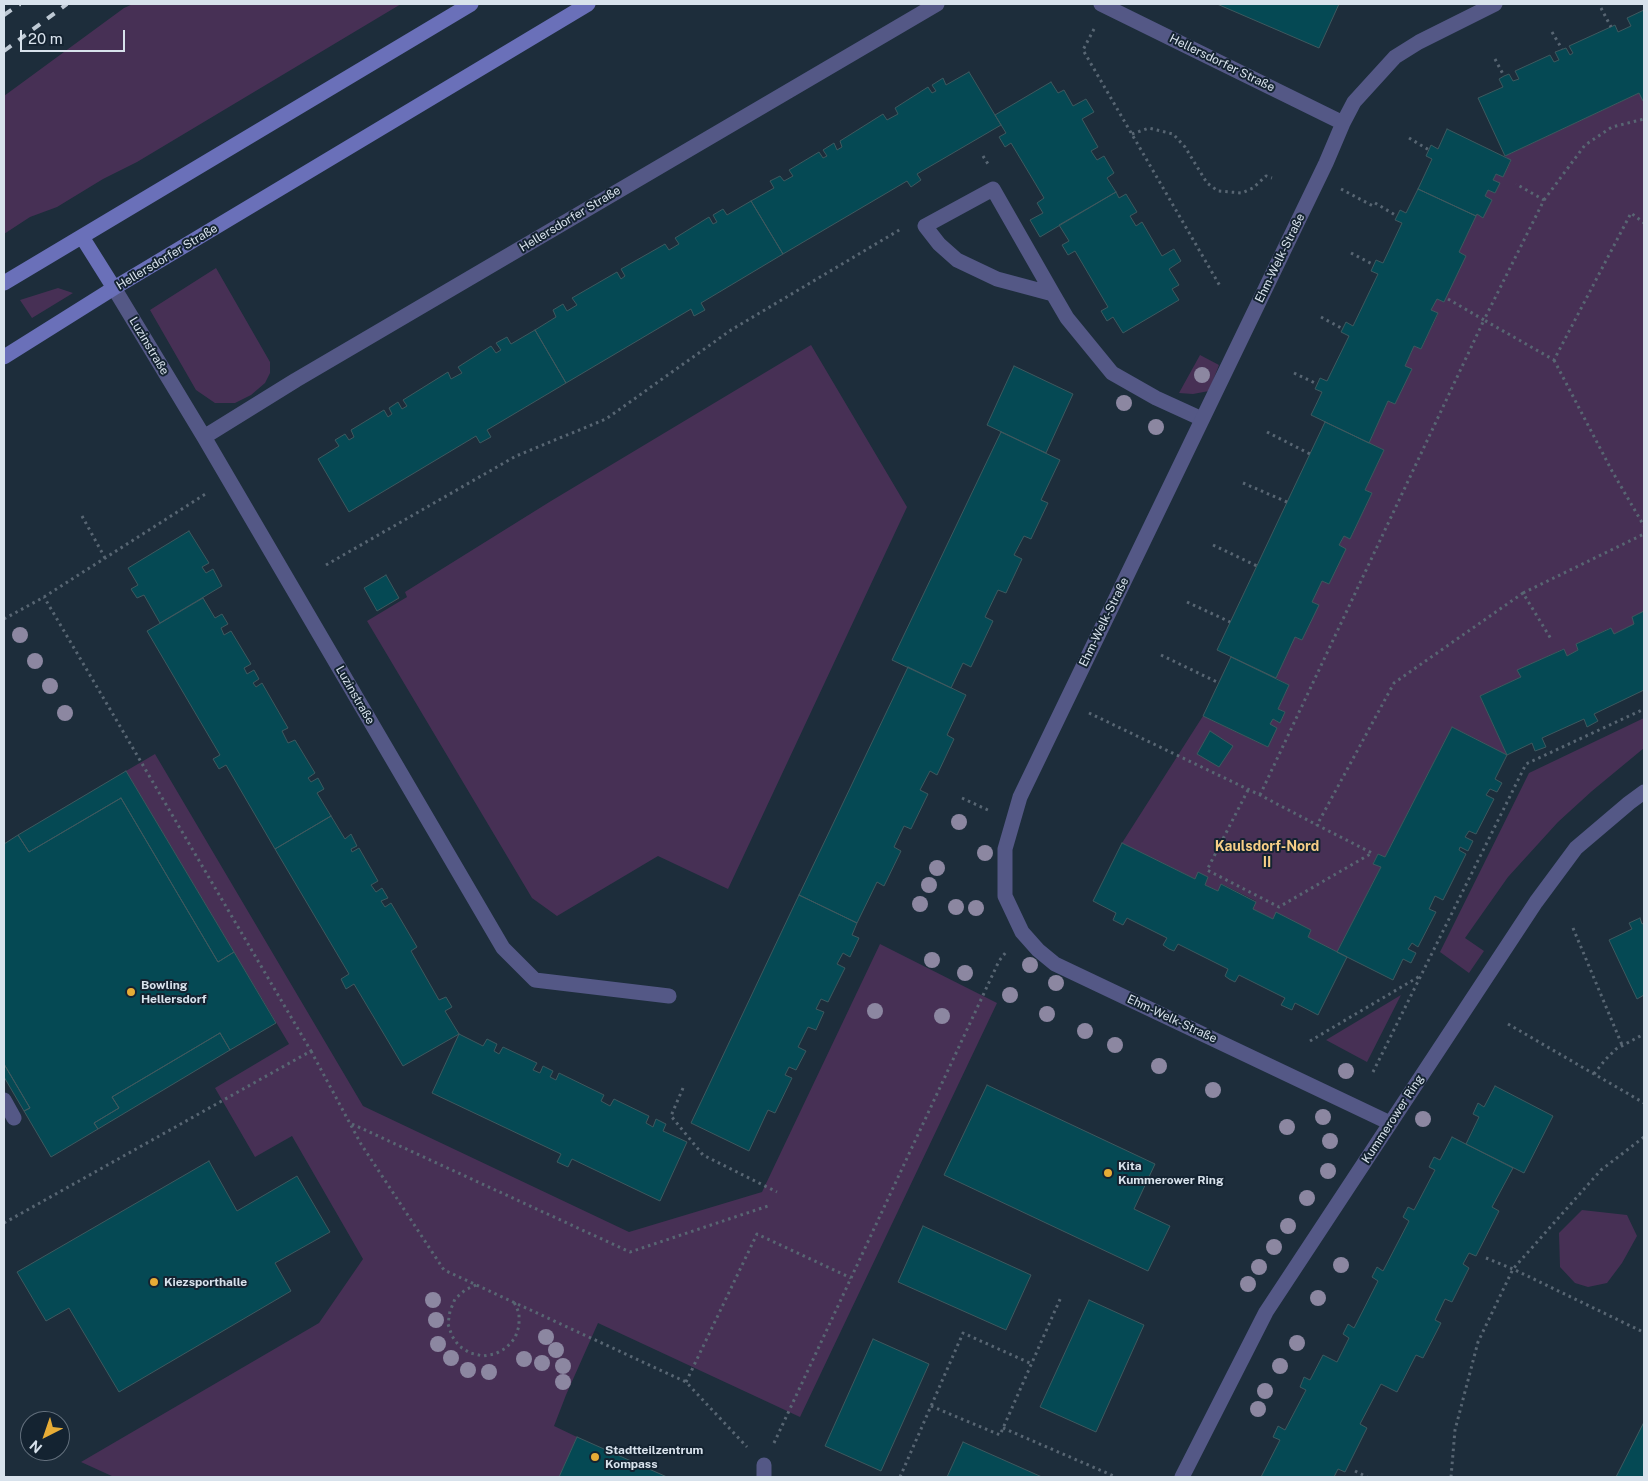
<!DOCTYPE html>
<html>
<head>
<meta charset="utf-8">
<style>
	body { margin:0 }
	#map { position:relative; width:1648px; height:1481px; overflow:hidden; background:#1d2d3b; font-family:"Public Sans",sans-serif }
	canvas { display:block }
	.frame { position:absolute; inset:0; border:5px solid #d8e2ec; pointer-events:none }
	.north { position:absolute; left:20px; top:1411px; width:50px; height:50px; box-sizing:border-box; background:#142331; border:1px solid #626f7c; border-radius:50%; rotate:221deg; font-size:14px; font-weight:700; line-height:20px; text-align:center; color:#d8e2ec }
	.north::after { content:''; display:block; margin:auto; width:18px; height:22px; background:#e7ac36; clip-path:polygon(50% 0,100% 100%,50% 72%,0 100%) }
	.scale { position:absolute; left:20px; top:30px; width:105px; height:22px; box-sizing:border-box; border:2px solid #d8e2ec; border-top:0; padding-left:6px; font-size:15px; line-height:18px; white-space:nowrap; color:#d8e2ec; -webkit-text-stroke:4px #142331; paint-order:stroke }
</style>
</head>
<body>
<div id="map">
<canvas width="1648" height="1481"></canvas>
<div class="frame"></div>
<div class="north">N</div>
<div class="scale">20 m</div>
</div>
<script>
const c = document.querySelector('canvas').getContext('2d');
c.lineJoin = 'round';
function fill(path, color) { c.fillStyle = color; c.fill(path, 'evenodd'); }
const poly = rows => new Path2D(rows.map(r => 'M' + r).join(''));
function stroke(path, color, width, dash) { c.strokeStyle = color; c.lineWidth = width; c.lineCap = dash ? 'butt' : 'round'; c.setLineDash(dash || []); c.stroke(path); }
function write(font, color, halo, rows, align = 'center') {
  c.font = font + ' "Public Sans",sans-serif'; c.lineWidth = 4; c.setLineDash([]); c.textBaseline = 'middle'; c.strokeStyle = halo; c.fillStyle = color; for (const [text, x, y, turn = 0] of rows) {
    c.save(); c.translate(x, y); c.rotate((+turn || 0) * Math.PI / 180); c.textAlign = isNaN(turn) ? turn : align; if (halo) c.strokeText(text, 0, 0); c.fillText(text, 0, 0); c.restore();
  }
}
fill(poly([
	[133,4,401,4,137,162,103,179,57,207,30,217,4,234,4,96,124,8],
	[1639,93,1643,100,1644,100,1644,611,1632,617,1634,624,1614,634,1610,628,1576,644,1578,650,1567,656,1563,649,1518,670,1521,677,1480,696,1507,755,1452,727,1385,857,1378,854,1373,863,1381,867,1337,952,1308,937,1311,930,1276,913,1273,919,1253,909,1256,901,1222,884,1218,891,1205,885,1208,877,1198,873,1195,879,1122,843,1203,716,1268,747,1270,724,1273,719,1280,723,1285,712,1278,709,1289,685,1276,678,1295,637,1302,640,1318,606,1312,602,1322,581,1329,584,1345,549,1339,545,1344,536,1350,539,1372,493,1365,490,1384,450,1369,443,1388,401,1395,404,1411,370,1405,366,1414,346,1421,349,1438,314,1431,310,1476,216,1477,214,1483,217,1492,200,1485,196,1488,190,1495,193,1499,184,1493,180,1496,174,1503,177,1511,161,1505,156],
	[216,268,270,362,270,373,265,383,251,395,235,403,215,403,196,390,150,310],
	[58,288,73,293,32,318,20,300],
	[811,345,907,507,728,889,658,856,557,916,532,898,367,621,407,597,405,592,551,501],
	[1200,355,1219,365,1209,391,1193,394,1179,393],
	[1644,718,1644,748,1592,791,1558,822,1508,877,1465,938,1484,951,1469,973,1440,952,1529,773],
	[155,754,363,1106,629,1232,762,1192,880,944,997,1003,800,1417,598,1323,566,1395,554,1426,577,1437,559,1477,114,1477,81,1462,319,1323,363,1259,292,1136,255,1157,215,1088,289,1044,126,771],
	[1401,995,1367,1062,1326,1040],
	[1582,1210,1627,1215,1637,1236,1622,1263,1607,1283,1588,1287,1575,1283,1560,1267,1559,1233]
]), '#473055');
const building = poly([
	[1217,4,1339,4,1319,48,1217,4],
	[1644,10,1644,100,1643,101,1639,93,1505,156,1478,98,1503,87,1499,79,1504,76,1509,74,1513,81,1519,79,1515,71,1550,55,1554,62,1559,60,1555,52,1566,48,1570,55,1573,53,1569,46,1615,25,1618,32,1631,26,1627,18,1644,10],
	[969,72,1001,125,917,174,921,180,911,187,907,181,783,254,751,201,774,188,770,181,780,176,784,181,793,176,789,170,819,152,823,158,827,156,823,150,834,143,837,150,842,147,840,141,883,114,887,120,898,114,895,108,928,87,932,93,936,91,932,85,943,78,946,85,969,72],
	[1051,82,1058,93,1064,90,1073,106,1086,99,1094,112,1082,119,1098,147,1091,151,1097,160,1104,156,1114,173,1107,178,1116,192,1040,237,1030,220,1043,213,1037,203,1044,198,1011,143,1005,147,999,137,1006,133,995,115,1051,82],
	[1447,129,1511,160,1503,177,1496,174,1493,180,1500,183,1495,193,1488,190,1485,196,1492,200,1483,218,1477,214,1476,216,1418,189,1432,159,1426,156,1431,145,1438,149,1447,129],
	[1418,189,1476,216,1459,252,1466,256,1444,302,1437,299,1431,310,1438,313,1421,349,1414,346,1405,366,1412,369,1395,404,1388,401,1369,443,1311,415,1322,392,1315,389,1320,378,1327,381,1349,336,1341,332,1346,322,1353,326,1378,274,1371,271,1376,260,1383,263,1402,223,1395,220,1400,210,1406,213,1418,189],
	[1116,192,1119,198,1126,194,1137,212,1130,216,1136,226,1142,222,1162,256,1174,249,1181,261,1169,269,1179,285,1172,289,1179,300,1123,333,1113,317,1107,321,1101,311,1108,307,1075,251,1068,255,1062,245,1069,241,1059,225,1116,192],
	[751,201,783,254,701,303,705,310,694,316,691,309,566,383,535,330,556,317,553,310,563,304,567,311,577,305,572,298,617,272,621,279,625,276,621,269,665,244,669,250,679,244,675,238,709,217,713,224,717,222,713,215,723,209,727,215,751,201],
	[535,330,566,383,487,430,491,437,480,443,476,436,349,512,318,459,339,446,335,440,345,434,349,440,354,437,351,430,384,410,388,417,392,414,389,408,398,402,402,409,407,406,403,400,448,372,451,379,462,373,458,367,491,346,496,353,501,350,496,343,507,337,511,344,535,330],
	[1014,366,1073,394,1046,453,987,425,1014,366],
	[1325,422,1384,450,1365,490,1372,493,1350,539,1344,536,1339,545,1346,549,1329,584,1322,581,1312,602,1319,605,1302,640,1295,637,1276,678,1217,650,1325,422],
	[1001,432,1060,460,1041,500,1048,503,1031,539,1024,536,1014,555,1022,559,1006,593,998,590,985,617,993,621,971,667,963,663,951,688,892,660,1001,432],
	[189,531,209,563,202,567,206,573,213,569,222,586,160,623,144,595,137,598,131,589,138,585,128,568,189,531],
	[386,575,399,598,377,611,364,588,386,575],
	[203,598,215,618,222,614,228,624,221,628,224,635,231,631,251,664,244,668,247,674,254,670,259,679,253,683,256,687,262,683,288,728,282,731,288,743,295,740,315,773,308,778,311,782,318,778,324,789,317,793,331,816,275,849,226,765,219,769,213,759,220,755,147,631,203,598],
	[1644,611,1644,690,1594,714,1598,721,1587,727,1584,719,1542,738,1546,747,1535,751,1532,743,1507,755,1480,696,1521,677,1517,670,1564,649,1567,656,1578,650,1576,644,1611,628,1614,634,1634,624,1632,617,1644,611],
	[1231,657,1289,685,1278,709,1285,712,1280,723,1273,719,1270,724,1277,728,1268,747,1203,716,1231,657],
	[908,667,966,695,947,735,954,739,937,775,930,771,920,790,928,794,911,829,904,826,894,847,901,851,884,886,877,882,857,923,799,895,908,667],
	[1452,727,1507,755,1495,779,1502,783,1497,792,1490,789,1486,795,1494,799,1476,834,1469,831,1465,837,1473,841,1468,851,1460,847,1459,850,1466,854,1443,900,1435,896,1429,909,1436,912,1418,947,1412,943,1408,949,1416,953,1411,963,1403,959,1393,980,1337,952,1381,867,1373,864,1378,854,1385,857,1452,727],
	[1210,731,1233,746,1219,767,1197,754,1210,731],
	[126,771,234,952,218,962,121,798,29,852,18,835,126,771],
	[121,798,218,962,234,952,276,1023,230,1050,220,1033,112,1097,119,1108,94,1123,98,1129,51,1157,24,1111,30,1108,4,1064,4,844,18,835,29,852,121,798],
	[331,816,345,839,351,834,357,846,351,849,352,852,359,848,378,881,371,885,376,892,382,888,388,898,381,901,385,907,391,903,417,947,411,951,439,1000,446,997,452,1007,445,1011,459,1034,403,1066,354,984,346,989,341,979,349,974,275,849,331,816],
	[1122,843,1195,879,1198,872,1208,877,1205,885,1218,891,1221,884,1256,902,1253,909,1273,919,1276,912,1311,930,1308,937,1347,957,1318,1015,1295,1003,1292,1010,1281,1005,1285,998,1239,975,1235,982,1229,979,1225,976,1228,969,1178,944,1174,951,1169,949,1163,945,1167,938,1127,918,1123,925,1113,920,1116,913,1093,901,1122,843],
	[799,895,857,923,852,935,859,938,850,957,843,953,837,964,845,968,828,1002,821,999,816,1009,824,1012,816,1030,808,1027,798,1047,806,1051,796,1070,789,1067,785,1075,792,1078,775,1113,768,1110,749,1151,691,1123,799,895],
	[1640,918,1642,924,1644,923,1644,995,1637,999,1609,940,1632,929,1629,923,1640,918],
	[220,1033,230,1050,98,1129,94,1123,119,1108,112,1097,220,1033],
	[459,1034,483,1046,487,1039,497,1044,494,1051,499,1054,503,1047,537,1063,533,1070,540,1073,543,1066,553,1071,550,1077,556,1080,559,1073,604,1095,601,1101,610,1106,614,1099,649,1116,646,1123,653,1127,656,1119,666,1124,663,1131,687,1142,660,1201,572,1159,568,1167,557,1162,561,1154,432,1093,459,1034],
	[4,1064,30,1108,24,1111,4,1077,4,1064],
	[987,1085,1155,1164,1134,1209,1170,1226,1148,1271,944,1175,987,1085],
	[1495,1086,1553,1116,1524,1173,1466,1144,1479,1117,1473,1114,1478,1103,1484,1107,1495,1086],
	[1452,1137,1513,1168,1492,1207,1499,1211,1476,1256,1469,1253,1463,1264,1469,1268,1452,1302,1445,1299,1435,1320,1441,1323,1423,1358,1416,1355,1397,1392,1381,1384,1360,1424,1367,1428,1345,1472,1338,1469,1334,1477,1261,1477,1280,1440,1273,1437,1278,1426,1285,1430,1306,1390,1300,1387,1304,1377,1310,1380,1323,1355,1337,1362,1349,1338,1343,1334,1348,1324,1354,1328,1378,1281,1372,1277,1377,1267,1383,1271,1409,1221,1403,1217,1408,1207,1414,1210,1435,1170,1429,1167,1434,1157,1440,1160,1452,1137],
	[209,1161,237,1211,297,1176,330,1232,275,1263,291,1291,119,1392,69,1308,46,1321,17,1272,209,1161],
	[923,1226,1031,1275,1006,1330,898,1282,923,1226],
	[1089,1300,1144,1325,1096,1432,1040,1407,1089,1300],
	[873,1339,929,1364,881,1471,825,1446,873,1339],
	[1644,1422,1644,1477,1616,1477,1644,1422],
	[577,1437,667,1477,559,1477,577,1437],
	[963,1442,1042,1477,947,1477,963,1442]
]);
fill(building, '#054954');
stroke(building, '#3e595f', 1);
stroke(poly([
	[1601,8,1611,27],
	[1094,29,1083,50,1220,286],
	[1552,32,1562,49],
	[1495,59,1504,76],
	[1132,134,1149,128,1173,134,1185,147,1207,183,1218,191,1242,193,1253,188,1266,176,1272,178],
	[1409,138,1429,150],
	[983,156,988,164],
	[1341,189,1373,206],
	[1544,200,1585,145,1612,127,1644,119],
	[1375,203,1397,216],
	[1351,253,1374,265],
	[1448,299,1484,320,1544,200,1516,184],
	[1321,317,1343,329],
	[1554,360,1612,471,1644,526],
	[1294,373,1317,384],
	[1267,432,1310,454],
	[1243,483,1287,502],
	[82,516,105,558],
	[1213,545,1257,566],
	[326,565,516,456,606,419,731,330,901,229],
	[1523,593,1644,534],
	[1187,602,1230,622],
	[4,619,44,597,207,493],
	[1161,655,1219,683],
	[1089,713,1260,795,1317,825],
	[1248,790,1207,870,1279,907,1372,853,1317,825,1394,683,1523,593,1551,639],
	[1260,795,1484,320,1554,360,1631,213,1644,223],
	[962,798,990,811],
	[1573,928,1622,1045],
	[1508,1024,1644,1103],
	[1310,1041,1420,976],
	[311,1051,361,1144,444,1270,686,1382,747,1447],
	[1373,1072,1526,764,1644,709],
	[1594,1074,1605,1060,1616,1049,1644,1034],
	[683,1088,671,1116,703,1155,777,1192],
	[352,1124,630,1252,771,1205],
	[4,1223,311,1051,44,597],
	[1486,1258,1513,1269,1641,1331],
	[476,1285,465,1290,455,1299,450,1311,448,1324,452,1336,459,1346,470,1353,483,1356,495,1354,506,1348,515,1338,519,1326,519,1313,514,1302],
	[686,1382,757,1234,851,1278],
	[931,1406,1000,1435,1061,1297],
	[1003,1428,1116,1477],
	[774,1443,999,961,1006,952],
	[1355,1471,1367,1477],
	[900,1477,963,1333,1032,1364],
	[1451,1477,1455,1430,1478,1342,1513,1269,1601,1170,1644,1137]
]), '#586673', 3, [2.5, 4]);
stroke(poly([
	[1053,294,997,279,957,260,939,244,925,226,993,189,1053,294,1067,318,1112,373,1156,398,1202,419],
	[4,1100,14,1118]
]), '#545886', 15);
stroke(poly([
	[1101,4,1343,123],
	[114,288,204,437,503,948,535,980,669,996],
	[204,437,296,380,937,4],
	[1390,1123,1055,964,1038,950,1022,932,1005,896,1005,849,1020,797,1326,163,1343,123,1354,102,1395,57,1419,42,1495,4],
	[764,1465,764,1477],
	[1182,1477,1266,1312,1536,902,1576,848,1629,803,1644,792]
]), '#545886', 15);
stroke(poly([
	[82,237,114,288],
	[4,283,471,4],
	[4,357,114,288,588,4]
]), '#6a70b9', 15);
stroke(poly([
	[4,15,20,4],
	[4,51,67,4]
]), '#bec9d4', 4, [9, 9]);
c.fillStyle = '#8c87a1';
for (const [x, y] of [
	[1202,375],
	[1124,403],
	[1156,427],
	[20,635],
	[35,661],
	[50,686],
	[65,713],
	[959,822],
	[985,853],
	[937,868],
	[929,885],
	[920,904],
	[956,907],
	[976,908],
	[932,960],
	[1030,965],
	[965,973],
	[1056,983],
	[1010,995],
	[875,1011],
	[1047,1014],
	[942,1016],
	[1085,1031],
	[1115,1045],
	[1159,1066],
	[1346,1071],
	[1213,1090],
	[1323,1117],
	[1423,1119],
	[1287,1127],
	[1330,1141],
	[1328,1171],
	[1307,1198],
	[1288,1226],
	[1274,1247],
	[1341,1265],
	[1259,1267],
	[1248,1284],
	[1318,1298],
	[433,1300],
	[436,1320],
	[546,1337],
	[1297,1343],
	[438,1344],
	[556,1350],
	[451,1358],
	[524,1359],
	[542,1363],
	[563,1366],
	[1280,1366],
	[468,1370],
	[489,1372],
	[563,1382],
	[1265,1391],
	[1258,1409]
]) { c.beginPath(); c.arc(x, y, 8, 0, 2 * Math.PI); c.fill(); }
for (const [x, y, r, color] of [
	[131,992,5,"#e7ac36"],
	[1108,1173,5,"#e7ac36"],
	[154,1282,5,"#e7ac36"],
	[595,1457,5,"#e7ac36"]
]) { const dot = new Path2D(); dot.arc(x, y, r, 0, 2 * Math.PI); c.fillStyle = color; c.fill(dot); stroke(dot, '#142331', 2); }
write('12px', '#d8e2ec', '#142331', [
	["Hellersdorfer Straße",1222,63,26],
	["Hellersdorfer Straße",570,219,-31],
	["Hellersdorfer Straße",167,257,-31],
	["Ehm-Welk-Straße",1280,258,-64],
	["Luzinstraße",149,346,59],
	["Ehm-Welk-Straße",1104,622,-64],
	["Luzinstraße",355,695,60],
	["Ehm-Welk-Straße",1172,1019,25],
	["Kummerower Ring",1393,1119,-57]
]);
write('bold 12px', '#d8e2ec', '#142331', [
	["Bowling",141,985],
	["Hellersdorf",141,999],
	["Kita",1118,1166],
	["Kummerower Ring",1118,1180],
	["Kiezsporthalle",164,1282],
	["Stadtteilzentrum",605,1450],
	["Kompass",605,1464]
], 'left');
write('bold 14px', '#f7ce87', '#142331', [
	["Kaulsdorf-Nord",1267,847],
	["II",1267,863]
]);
</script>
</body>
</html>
